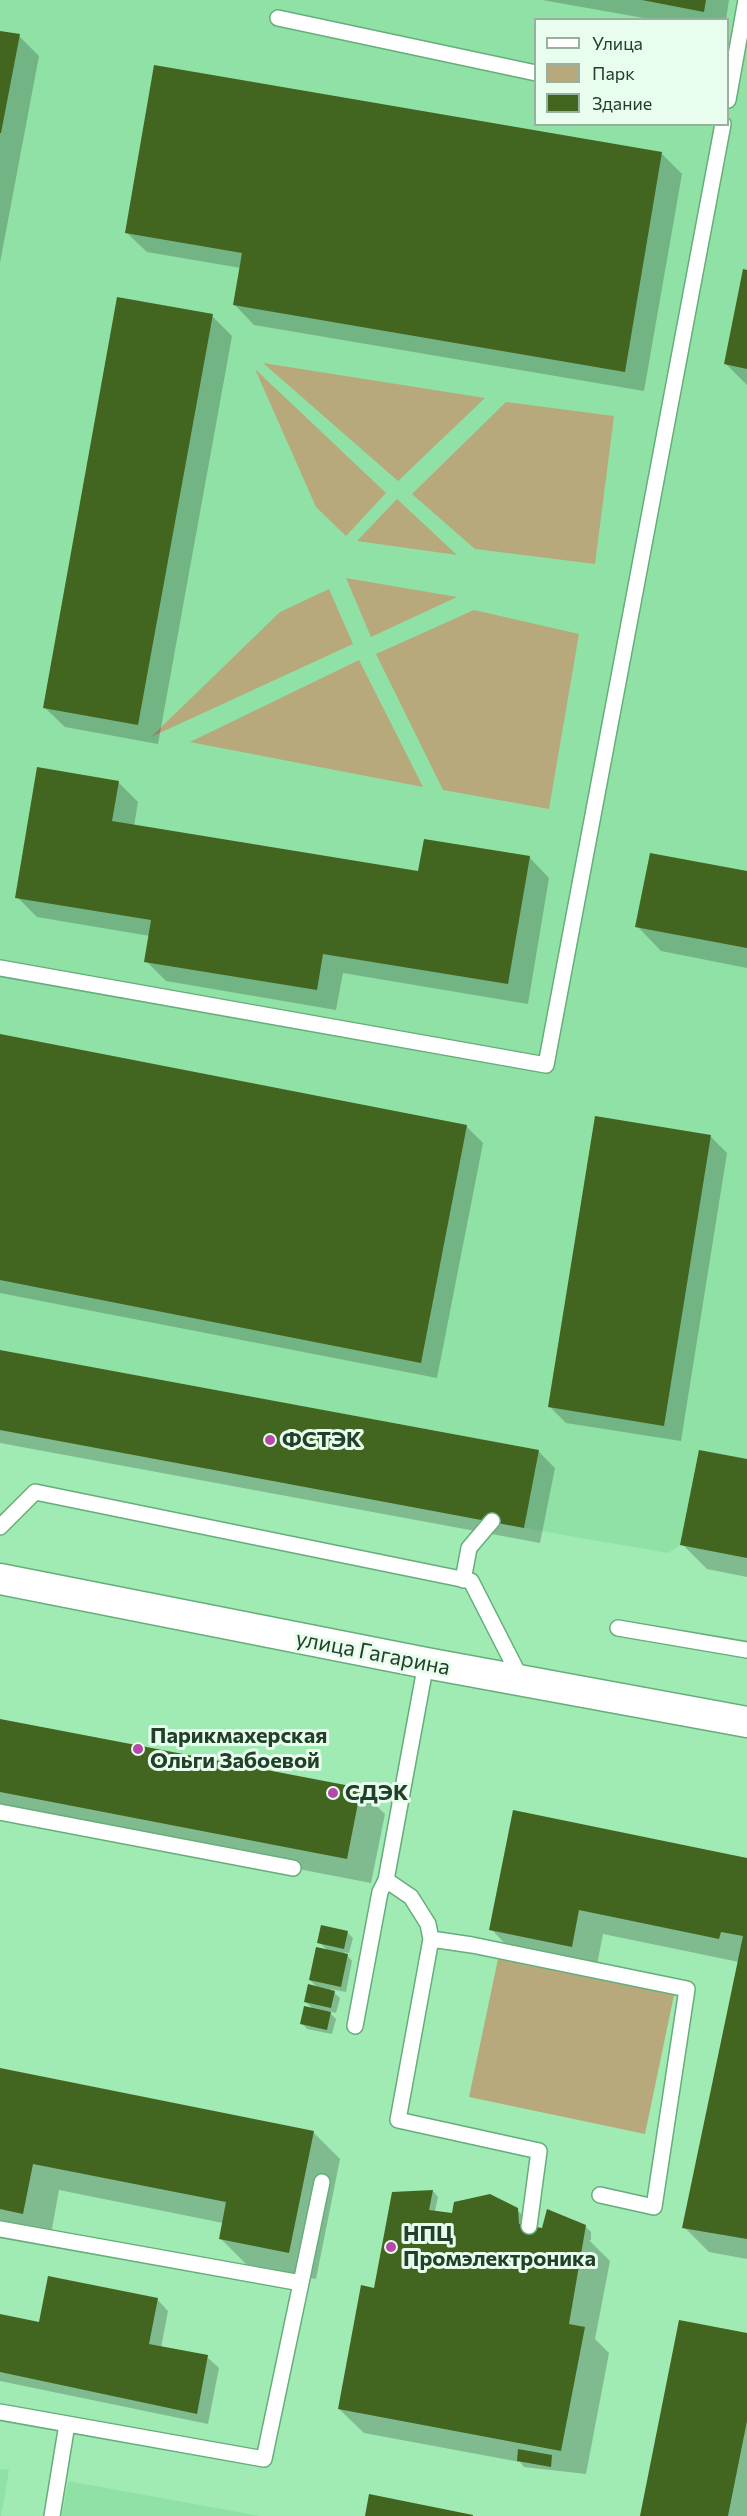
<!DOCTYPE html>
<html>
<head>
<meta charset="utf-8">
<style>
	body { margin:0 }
	#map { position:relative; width:747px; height:2516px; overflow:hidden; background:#a0eab4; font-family:Commissioner,sans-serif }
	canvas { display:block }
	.legend { position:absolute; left:534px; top:18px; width:195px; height:108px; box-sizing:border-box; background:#e8fded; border:2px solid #98b19f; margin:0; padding:8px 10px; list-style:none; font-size:18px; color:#21402a }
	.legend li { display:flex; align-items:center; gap:12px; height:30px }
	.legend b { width:30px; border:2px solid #98b19f }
</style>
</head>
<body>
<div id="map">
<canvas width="747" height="2516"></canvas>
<ul class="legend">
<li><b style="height:8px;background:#fff"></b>Улица</li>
<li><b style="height:16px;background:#b8a97c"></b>Парк</li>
<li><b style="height:16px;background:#426520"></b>Здание</li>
</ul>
</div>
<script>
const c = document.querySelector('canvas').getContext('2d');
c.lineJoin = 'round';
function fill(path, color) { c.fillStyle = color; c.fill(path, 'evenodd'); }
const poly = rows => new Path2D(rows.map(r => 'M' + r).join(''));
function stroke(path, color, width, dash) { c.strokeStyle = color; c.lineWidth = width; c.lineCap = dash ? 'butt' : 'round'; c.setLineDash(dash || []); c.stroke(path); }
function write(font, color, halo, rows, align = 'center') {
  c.font = font + ' Commissioner,sans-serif'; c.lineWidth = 6; c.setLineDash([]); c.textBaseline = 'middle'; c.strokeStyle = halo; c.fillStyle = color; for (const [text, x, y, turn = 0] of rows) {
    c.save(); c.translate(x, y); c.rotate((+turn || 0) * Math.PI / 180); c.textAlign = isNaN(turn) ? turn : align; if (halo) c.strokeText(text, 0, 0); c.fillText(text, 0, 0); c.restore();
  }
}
fill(poly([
	[0,0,747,0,747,1558,680,1545,668,1553,524,1528,538,1450,0,1350],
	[536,20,728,20,728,124,536,124],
	[0,2469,9,2470,1,2516,0,2516],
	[68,2481,260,2516,62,2516]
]), '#90e1a6');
fill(poly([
	[263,363,485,398,398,481],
	[255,369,386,493,346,536,316,507],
	[506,402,614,416,595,564,475,549,412,494],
	[397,499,457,555,357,541],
	[346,578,457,597,371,637],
	[329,589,353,644,151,737,280,612],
	[474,610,579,634,549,809,443,790,376,654],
	[359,660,423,787,190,742],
	[498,1959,674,1995,645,2134,469,2097]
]), '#b8a97c');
fill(poly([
	[542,0,729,0,726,20,655,20],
	[0,32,19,36,39,56,0,263],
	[662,154,682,174,644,391,254,325,234,304,241,268,147,252,126,232],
	[747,272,747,385,726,364],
	[212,316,232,336,158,744,65,727,44,707],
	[118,782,138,802,134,826,420,873,529,857,549,878,528,1004,343,973,336,1010,166,981,146,961,150,936,37,917,17,897],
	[747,873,747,968,661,951,637,926],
	[0,1035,466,1126,483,1143,437,1378,0,1293],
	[711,1137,727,1153,681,1441,566,1423,549,1406],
	[0,1351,538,1451,555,1468,540,1543,0,1443],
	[747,1461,747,1577,707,1569,682,1544],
	[0,1720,360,1790,385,1814,371,1883,8,1813,0,1805],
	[747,1859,747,2259,709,2252,684,2227,739,1962,603,1934,596,1970,515,1954,491,1929],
	[347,1932,353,1938,349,1953,344,1952,352,1961,346,1992,330,1989,340,1998,336,2013,328,2011,336,2019,332,2034,307,2029,302,2023,313,2009,306,2002,319,1989,310,1980,328,1951,319,1942],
	[0,2070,313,2132,340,2159,316,2279,248,2266,220,2238,223,2223,59,2190,50,2240,0,2230],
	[433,2191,438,2197,435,2211,454,2214,517,2210,523,2216,524,2226,543,2229,585,2226,591,2232,591,2240,589,2240,610,2261,595,2339,609,2353,586,2474,524,2467,520,2462,364,2433,339,2409,375,2290],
	[157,2299,168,2311,161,2348,207,2357,219,2368,208,2424,0,2381,0,2315,40,2323],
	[747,2335,747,2516,642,2516]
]), '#0003');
fill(poly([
	[642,0,706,0,704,12],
	[0,31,20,34,1,133,0,133],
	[154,65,662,152,625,372,233,305,242,253,125,233],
	[743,269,747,270,747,369,724,364],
	[117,297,213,314,138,725,43,708],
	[37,767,119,781,112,821,418,871,424,839,530,856,508,984,323,954,317,990,144,962,151,920,15,898],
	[650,853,747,871,747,948,635,927],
	[0,1034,467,1125,421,1363,0,1280],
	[595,1116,711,1135,664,1426,548,1407],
	[0,1350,539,1450,524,1528,0,1430],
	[699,1450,747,1459,747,1558,680,1545],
	[0,1719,361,1788,347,1859,0,1792],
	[513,1810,747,1858,747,2239,682,2228,743,1936,721,1932,719,1939,579,1910,572,1947,489,1930],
	[321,1925,348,1931,344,1949,317,1943],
	[316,1947,348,1954,341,1987,309,1980],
	[308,1984,335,1991,331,2008,304,2002],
	[304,2006,331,2012,327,2030,300,2024],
	[0,2068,314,2131,289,2253,219,2239,226,2202,33,2164,23,2214,0,2209],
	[433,2190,429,2210,452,2213,454,2202,490,2194,518,2208,519,2224,542,2228,547,2209,586,2225,569,2324,585,2327,561,2451,338,2409,361,2285,374,2288,392,2192],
	[48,2276,158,2298,149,2344,208,2355,197,2414,0,2372,0,2314,39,2322],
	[679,2320,747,2333,747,2421,728,2516,640,2516],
	[518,2449,552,2455,551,2467,517,2461],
	[369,2494,473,2515,473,2516,365,2516]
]), '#426520');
const service = poly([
	[278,18,536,73],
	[728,100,746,0],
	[0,968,546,1065,723,124],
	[0,1527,35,1492,471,1581,522,1681],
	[463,1580,469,1548,492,1521],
	[618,1628,747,1650],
	[426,1663,386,1880,411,1897,428,1924,431,1939,398,2120,539,2151,529,2226],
	[0,1812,293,1868],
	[431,1939,472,1945,687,1989,654,2207,600,2195],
	[355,2026,380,1892,386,1880],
	[0,2229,301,2283,322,2182],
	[0,2412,264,2459,301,2283],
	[52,2516,67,2424]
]);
const minor = poly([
	[0,1579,426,1663,747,1722]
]);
stroke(service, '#65ae7b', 18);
stroke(minor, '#65ae7b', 33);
stroke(service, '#fff', 15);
stroke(minor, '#fff', 30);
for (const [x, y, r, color] of [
	[270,1440,6,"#b549a9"],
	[138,1749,6,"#b549a9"],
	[333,1793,6,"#b549a9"],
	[391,2247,6,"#b549a9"]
]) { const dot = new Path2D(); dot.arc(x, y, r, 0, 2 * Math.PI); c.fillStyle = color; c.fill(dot); stroke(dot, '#e8fded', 2); }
write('bold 22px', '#21402a', '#e8fded', [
	["ФСТЭК",282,1440],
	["Парикмахерская",150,1736],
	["Ольги Забоевой",150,1761],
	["СДЭК",345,1793],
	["НПЦ",403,2234],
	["Промэлектроника",403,2259]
], 'left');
write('22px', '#21402a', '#e8fded', [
	["улица Гагарина",373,1653,11]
]);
</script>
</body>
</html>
